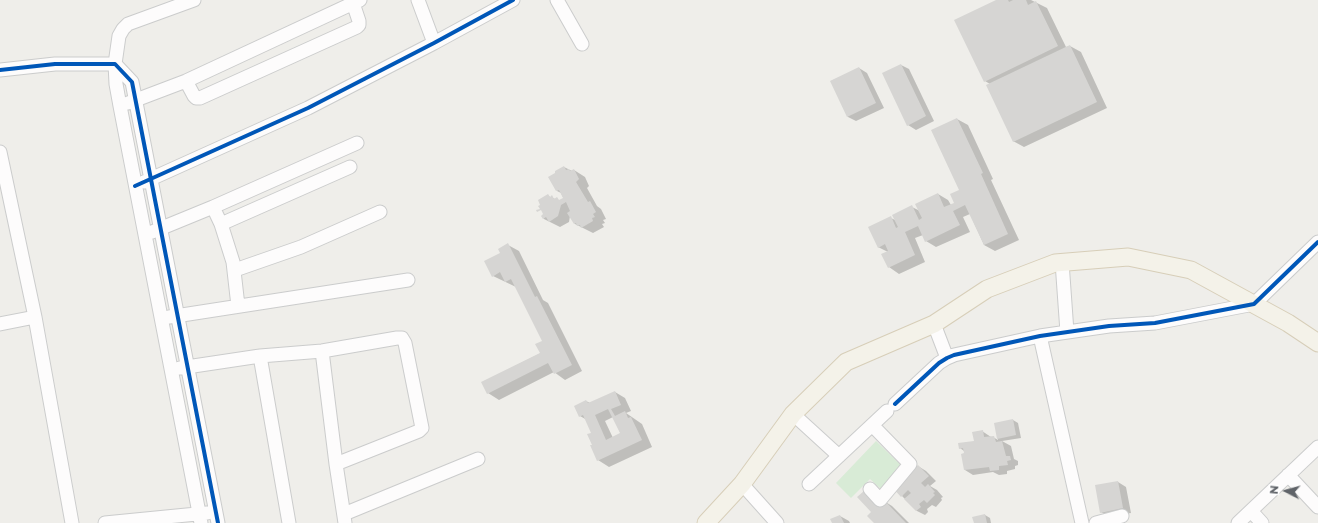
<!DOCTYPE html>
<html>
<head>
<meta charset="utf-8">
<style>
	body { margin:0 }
	#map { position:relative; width:1318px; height:523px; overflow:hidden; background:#efeeea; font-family:Montserrat,sans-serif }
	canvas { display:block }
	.north { position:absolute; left:1266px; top:471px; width:40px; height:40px; -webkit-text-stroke:3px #fff; paint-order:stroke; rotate:276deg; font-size:11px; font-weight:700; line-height:16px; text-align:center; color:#5f6368 }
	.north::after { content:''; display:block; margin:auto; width:14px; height:18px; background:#5f6368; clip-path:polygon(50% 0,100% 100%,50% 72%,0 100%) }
</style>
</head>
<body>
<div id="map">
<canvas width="1318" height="523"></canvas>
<div class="north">N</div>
</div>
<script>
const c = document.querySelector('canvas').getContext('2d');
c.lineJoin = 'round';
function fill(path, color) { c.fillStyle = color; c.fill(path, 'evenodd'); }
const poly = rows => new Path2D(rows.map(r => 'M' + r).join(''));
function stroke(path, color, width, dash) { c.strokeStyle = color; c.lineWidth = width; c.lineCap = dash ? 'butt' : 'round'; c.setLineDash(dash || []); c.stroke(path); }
fill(poly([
	[876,441,904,468,883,491,870,479,851,498,836,483]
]), '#d8ebd6');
fill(poly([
	[998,0,1031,0,1047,8,1066,47,1070,46,1081,52,1107,108,1024,147,1013,141,990,84,985,81],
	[901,65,909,69,934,121,916,130,908,125],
	[859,68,867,73,884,108,856,121,848,117,831,81],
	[957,119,968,125,993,179,991,180,1019,240,995,251,984,245,970,214,963,217,970,232,936,247,926,241,923,235,915,238,925,262,899,274,889,267,888,252,878,247,891,218,895,220,912,207,920,211,938,194,948,200,951,205,956,203,960,191],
	[564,167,572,171,574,170,585,177,589,186,587,188,597,206,601,209,606,219,603,220,605,223,602,224,604,227,593,233,575,224,570,216,569,222,560,227,544,219,542,216,544,215,548,196,560,201,564,199,561,193,557,191],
	[508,245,519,251,543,300,548,303,582,371,565,380,554,372,499,400,488,393,483,382,541,353,543,341,516,287,493,276,501,253],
	[615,392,625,398,631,411,626,413,642,424,652,447,609,467,598,460,593,445,593,433,587,420,580,416,586,401,590,403],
	[613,417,621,434,613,438,605,421],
	[1013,420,1018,423,1021,438,1002,441,1011,446,1014,459,1018,461,1018,465,1015,466,1015,469,1007,471,1007,474,999,475,993,472,973,475,965,470,964,451,960,448,975,441,982,431,991,437,993,437,998,440,995,424],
	[918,466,926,471,936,481,930,486,937,490,943,497,941,498,942,500,936,507,932,505,927,509,928,512,925,515,917,511,902,496],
	[1118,482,1126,487,1131,513,1109,517,1101,512],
	[859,497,884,501,892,506,909,523,875,523,872,512],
	[985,515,990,518,991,523,975,523],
	[840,516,849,521,850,523,833,523]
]), '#0003');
fill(poly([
	[996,0,1008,0,1009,2,1013,0,1026,0,1028,5,1036,1,1058,46,984,82,954,20],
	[1070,45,1097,102,1013,142,986,85],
	[901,64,926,116,907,126,882,73],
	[859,67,876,103,847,117,830,81],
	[957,118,983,173,981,174,1008,234,984,245,965,205,953,211,960,225,925,242,918,226,905,232,915,255,888,268,881,254,888,251,885,244,878,248,868,227,891,216,896,228,898,227,892,215,912,205,919,220,922,218,915,204,938,193,944,207,954,203,950,194,959,190,931,130],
	[564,166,566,170,569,169,570,171,574,169,579,179,576,182,588,202,590,201,596,212,593,214,595,217,592,218,593,221,581,228,580,225,577,226,576,223,574,224,567,213,570,211,566,202,561,205,558,216,549,222,546,217,543,219,541,216,543,214,541,210,537,212,536,210,540,209,538,206,540,205,538,200,548,194,550,197,552,195,554,199,557,197,559,200,563,198,559,190,556,191,548,177,555,173,555,171],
	[508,243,535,297,537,296,572,365,554,374,548,363,487,394,481,382,540,353,535,344,542,341,511,279,505,282,500,272,492,277,484,261,500,253,498,249],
	[615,391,621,405,611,409,615,416,625,411,628,418,631,417,642,440,597,461,590,445,592,445,587,434,591,433,583,415,579,417,574,406,586,400,588,403],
	[608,409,620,433,606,440,595,415],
	[1013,419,1016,435,997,439,994,423],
	[983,430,984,437,994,436,996,442,1002,441,1006,456,1010,456,1011,460,1007,461,1008,465,999,466,999,470,990,471,989,467,964,470,961,454,964,453,963,448,959,449,958,443,974,441,972,432],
	[918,465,929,476,921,483,925,487,928,484,935,492,933,493,935,495,927,503,924,500,919,504,921,507,916,511,904,499,911,493,908,490,901,497,892,487],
	[1118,481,1123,508,1100,513,1095,485],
	[864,491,877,506,884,500,906,523,874,523,867,516,871,512,857,497],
	[985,514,987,523,974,523,972,517],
	[840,515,844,523,832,523,830,519]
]), '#d6d5d3');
const minor = poly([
	[194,0,128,24,123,29,119,36,115,64,116,84,120,106,201,523],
	[418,0,434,43],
	[557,0,582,44],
	[0,70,55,64,115,64,132,82,218,523],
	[186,81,194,96,196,98,200,98,357,27,359,25,359,21,353,3],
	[128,103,186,81,360,0],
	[0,152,35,317,72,523],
	[144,182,308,108,434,43,513,0],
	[213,207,221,224,233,262,238,306],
	[221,224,350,167],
	[152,232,213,207,357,143],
	[1062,262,1067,332],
	[235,270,301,247,380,212],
	[169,317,408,280],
	[0,324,35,317],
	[934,324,947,358],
	[1040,336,1082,523],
	[322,351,336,464,345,523],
	[260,356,289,523],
	[180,368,260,356,322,351,397,338,402,338,405,343,422,428,419,431,336,464],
	[895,404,939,363,947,358,954,355,1040,336,1109,326,1155,323,1254,304,1318,242],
	[793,414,839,456],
	[1288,475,1318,507],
	[742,484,777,523],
	[809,484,887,411],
	[870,489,880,500,910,464,872,425],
	[1251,511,1262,523],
	[344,514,478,459],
	[105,523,207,513],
	[1096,523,1122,516],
	[1238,523,1318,447]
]);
const major = poly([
	[706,523,742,484,793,414,846,362,934,324,987,289,1055,263,1128,257,1191,270,1288,323,1318,343]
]);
stroke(minor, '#cbcccc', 15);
stroke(major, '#d7ceb8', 19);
stroke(minor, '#fdfcfc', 13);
stroke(major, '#f4f2e9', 17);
stroke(poly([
	[0,70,55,64,115,64,132,82,218,523],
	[135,186,308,108,434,43,513,0],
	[895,404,939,363,947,358,954,355,1040,336,1109,326,1155,323,1254,304,1318,242]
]), '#0057b8', 4);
</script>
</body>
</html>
